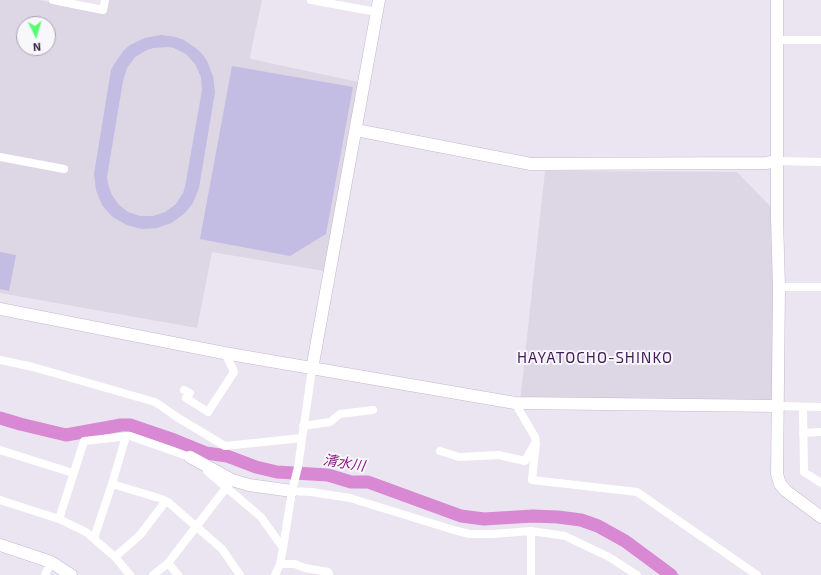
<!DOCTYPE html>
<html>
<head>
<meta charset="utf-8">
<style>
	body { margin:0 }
	#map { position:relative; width:821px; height:575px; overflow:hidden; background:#eae5f0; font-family:"Exo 2",sans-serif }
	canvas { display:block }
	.north { position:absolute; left:16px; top:16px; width:40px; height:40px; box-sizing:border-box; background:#f8f7fb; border:1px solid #aba2b2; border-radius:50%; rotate:175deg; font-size:11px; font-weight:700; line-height:16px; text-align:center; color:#382244 }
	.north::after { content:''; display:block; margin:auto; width:14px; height:18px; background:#54ff6f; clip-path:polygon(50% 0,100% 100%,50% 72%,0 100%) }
</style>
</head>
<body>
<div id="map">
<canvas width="821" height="575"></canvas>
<div class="north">N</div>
</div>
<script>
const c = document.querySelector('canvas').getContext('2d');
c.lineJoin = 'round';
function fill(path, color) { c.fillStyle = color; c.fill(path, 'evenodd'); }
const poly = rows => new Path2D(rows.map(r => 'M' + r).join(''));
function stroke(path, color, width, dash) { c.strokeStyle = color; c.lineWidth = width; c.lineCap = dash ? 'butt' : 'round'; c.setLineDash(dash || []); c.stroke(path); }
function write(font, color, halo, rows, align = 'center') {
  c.font = font + ' "Exo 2","Noto Sans JP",sans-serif'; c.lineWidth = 4; c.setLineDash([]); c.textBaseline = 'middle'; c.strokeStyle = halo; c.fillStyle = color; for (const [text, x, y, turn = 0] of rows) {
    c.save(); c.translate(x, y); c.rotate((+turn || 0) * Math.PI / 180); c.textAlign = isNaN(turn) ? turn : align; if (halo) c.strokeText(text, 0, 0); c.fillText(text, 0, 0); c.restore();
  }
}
fill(poly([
	[0,0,39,0,104,13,107,0,262,0,250,56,251,59,358,82,324,271,212,252,197,328,0,293],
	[24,24,48,24,48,48,24,48],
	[545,171,737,172,771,207,775,401,520,402]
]), '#ddd6e4');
fill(poly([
	[161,35,176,37,184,40,197,49,203,55,207,61,213,76,215,92,199,188,193,203,184,214,171,223,157,228,142,229,127,225,113,217,107,211,102,205,96,190,94,174,111,70,115,63,124,50,130,45,145,38],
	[167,47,174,48,186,54,195,64,201,77,202,90,185,187,183,193,176,204,165,212,153,216,140,216,128,212,119,205,112,195,108,184,107,177,123,81,127,68,135,57,147,50,153,48],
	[232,66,353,87,326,234,290,256,200,239],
	[0,252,16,255,9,291,0,289]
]), '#c3bce3');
fill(poly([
	[638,547,660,561,679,575,666,575,642,558,637,548]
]), '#d988d4');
stroke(poly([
	[0,418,20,424,66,435,121,425,130,425,174,440,206,453,227,456,256,467,277,472,328,475,351,482,368,482,461,516,484,519,533,516,558,517,581,520,598,526,625,541,671,575]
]), '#d988d4', 13);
const secondary = poly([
	[777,0,777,219,779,287,777,474,780,484,786,491,821,517],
	[356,130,531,164,766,163,777,161],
	[0,309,224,353,515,403,778,406],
	[312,369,379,0],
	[190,457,232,480,249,485,292,491],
	[0,545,51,562,71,575]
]);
stroke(secondary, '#c5b7d1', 13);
stroke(poly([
	[53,0,103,10,105,0],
	[311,0,377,12],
	[777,40,821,40],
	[0,157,64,169],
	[777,161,821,162],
	[779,287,821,287],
	[0,360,33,367,155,402,180,419,225,446,302,438],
	[184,390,190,393,186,398,208,412,234,372,228,359,224,353],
	[515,403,535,437,536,443,532,480,637,492,757,575],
	[778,406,821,407],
	[803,407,804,472,821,483],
	[303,426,330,422,340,414,373,410],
	[803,433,821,432],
	[0,450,73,473],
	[440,451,459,457,499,455,525,461,534,445],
	[207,471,261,517,283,548],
	[112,484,162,499,168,502,222,549,240,575],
	[292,491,311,492,350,498,457,531,470,534,493,534,531,531,552,534,565,536,609,557,637,575],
	[0,500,59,519,86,532,115,557,130,575],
	[59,519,84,441,130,436,190,457,194,460],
	[94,538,112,484,126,436],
	[115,557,140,535,166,501],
	[168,563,178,575],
	[280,564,295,564,305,568,328,572,329,575],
	[45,575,51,562],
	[153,575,168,563,229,484],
	[275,575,280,564,283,548,292,491,298,467,312,369],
	[531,575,531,531]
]), '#fff', 8);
stroke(secondary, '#fff', 12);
write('italic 14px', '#88147f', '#f8f7fb', [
	["清水川",344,463,9]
]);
c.letterSpacing = '1px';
write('15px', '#441b59', '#f8f7fb', [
	["HAYATOCHO-SHINKO",595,358]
]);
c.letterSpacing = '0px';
</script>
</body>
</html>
